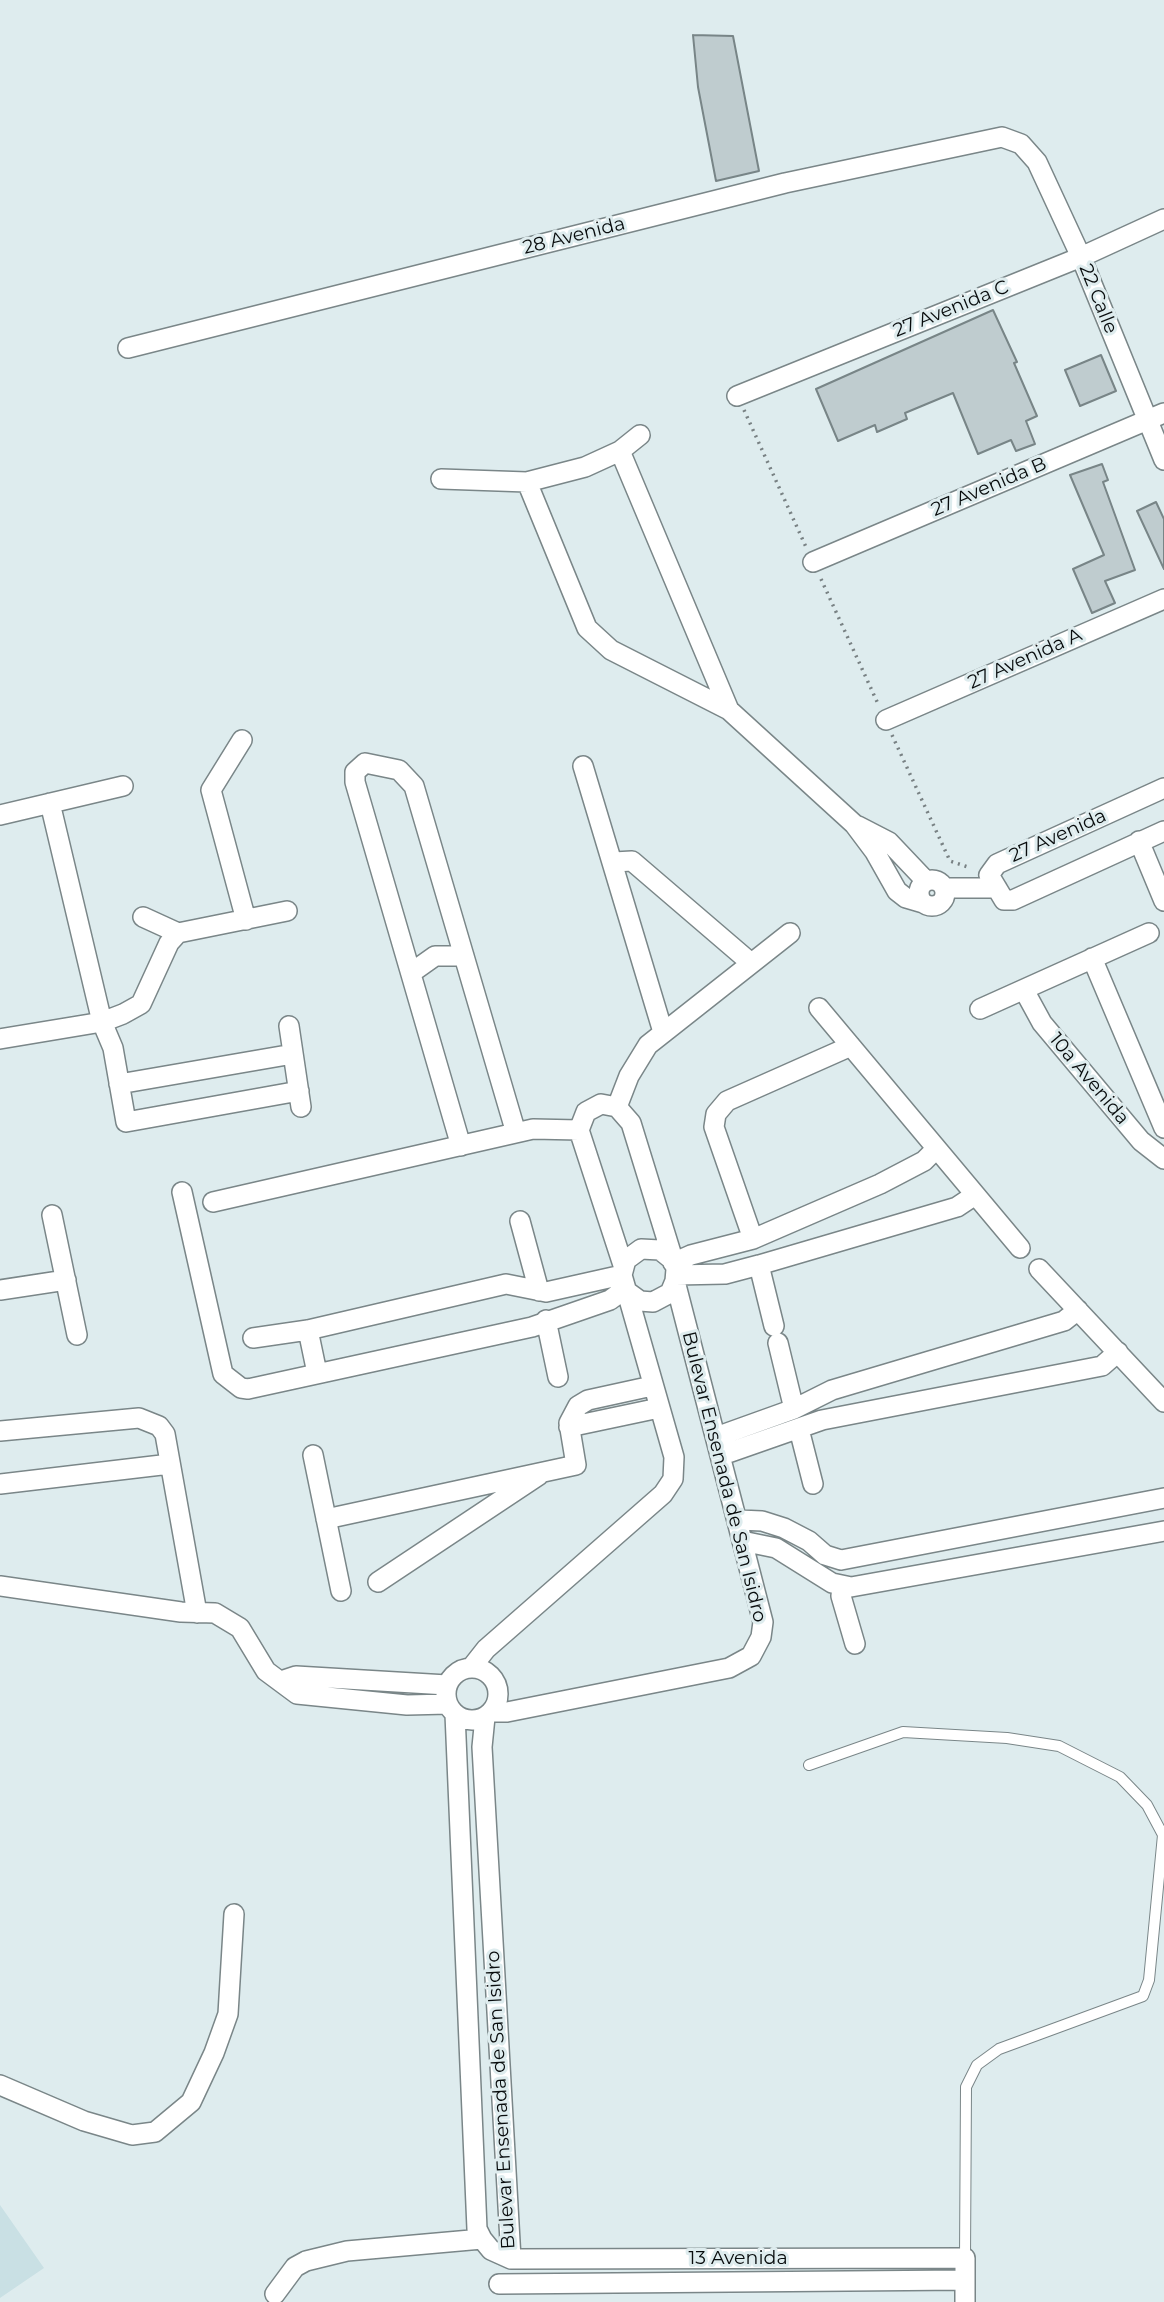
<!DOCTYPE html>
<html>
<head>
<meta charset="utf-8">
<style>
	body { margin:0 }
	canvas { display:block; background:#deecee }
</style>
</head>
<body>
<canvas width="1164" height="2302"></canvas>
<script>
const c = document.querySelector('canvas').getContext('2d');
c.lineJoin = 'round';
function fill(path, color) { c.fillStyle = color; c.fill(path, 'evenodd'); }
const poly = rows => new Path2D(rows.map(r => 'M' + r).join(''));
function stroke(path, color, width, dash) { c.strokeStyle = color; c.lineWidth = width; c.lineCap = dash ? 'butt' : 'round'; c.setLineDash(dash || []); c.stroke(path); }
function write(font, color, halo, rows, align = 'center') {
  c.font = font + ' Montserrat,sans-serif'; c.lineWidth = 6; c.setLineDash([]); c.textBaseline = 'middle'; c.strokeStyle = halo; c.fillStyle = color; for (const [text, x, y, turn = 0] of rows) {
    c.save(); c.translate(x, y); c.rotate((+turn || 0) * Math.PI / 180); c.textAlign = isNaN(turn) ? turn : align; if (halo) c.strokeText(text, 0, 0); c.fillText(text, 0, 0); c.restore();
  }
}
fill(poly([
	[0,2205,44,2268,0,2298]
]), '#c9e0e4');
const building = poly([
	[693,35,733,36,759,171,716,181,698,87,693,35],
	[993,310,1017,362,1014,363,1037,416,1026,421,1035,444,1016,451,1011,440,978,454,953,393,905,413,907,419,877,432,875,425,838,441,816,389,993,310],
	[1101,355,1116,391,1080,406,1065,370,1101,355],
	[1102,464,1108,480,1103,482,1135,570,1105,581,1115,603,1092,613,1073,569,1104,555,1070,475,1102,464],
	[1156,502,1164,519,1164,569,1137,511,1156,502]
]);
fill(building, '#bfcccf');
stroke(building, '#788587', 2);
const lane = poly([
	[809,1765,903,1732,1007,1738,1059,1746,1120,1777,1147,1805,1163,1835,1149,1980,1143,1996,999,2049,977,2065,966,2087,965,2258]
]);
const street = poly([
	[128,348,785,183,1002,137,1021,144,1037,162,1081,257,1164,460],
	[737,396,1081,257,1164,219],
	[620,451,729,710,854,824,875,852,897,891,906,898,923,903],
	[441,479,527,482,585,467,620,451,640,435],
	[527,482,587,628,611,650,729,710],
	[813,562,1164,413],
	[886,720,1164,599],
	[242,740,211,790,246,920],
	[583,766,663,1032],
	[1164,788,997,864,989,875,1004,900,1013,900,1164,831],
	[50,803,102,1022,113,1048,126,1122,299,1091],
	[0,815,123,786],
	[858,826,889,842,926,881],
	[1139,841,1164,901],
	[614,862,632,861,751,963],
	'919 893a13 13 0 1 1 26 0a13 13 0 1 1-26 0Z',
	[944,888,997,888],
	[143,917,178,933],
	[1092,958,1164,1128],
	[411,973,435,956,464,956],
	[1024,990,1042,1023,1141,1141,1164,1159],
	[819,1008,1020,1248],
	[980,1009,1149,933],
	[289,1026,301,1107],
	[0,1039,102,1022,123,1014,141,1004,169,943,178,933,287,911],
	[119,1084,293,1054],
	[617,1107,629,1076,648,1045,790,933],
	[461,1146,355,782,355,772,365,763,399,770,414,786,516,1133],
	[182,1192,223,1374,241,1388,248,1389,532,1327,610,1300,625,1289],
	[213,1202,533,1129,579,1130],
	[52,1215,77,1335],
	[520,1221,539,1291],
	[753,1239,714,1127,716,1114,727,1101,851,1046],
	[673,1263,691,1255,753,1239,880,1184,924,1161,936,1149],
	[759,1265,774,1326],
	[1039,1269,1164,1402],
	[676,1275,725,1274,759,1265,957,1207,975,1195],
	[0,1290,66,1280],
	[629,1293,640,1301,653,1302,670,1293,675,1281],
	[546,1320,558,1377],
	[308,1330,317,1373],
	[253,1338,308,1330,506,1284,546,1292,622,1275],
	[778,1343,794,1409],
	[569,1427,659,1408],
	[799,1429,813,1484],
	[0,1431,139,1418,159,1426,165,1434,197,1613],
	[716,1437,794,1409,832,1390,1064,1321,1078,1310],
	[313,1455,341,1591],
	[722,1455,822,1420,1102,1366,1118,1352],
	[0,1484,170,1464],
	[326,1519,576,1465,569,1423,578,1406,588,1400,652,1386],
	[739,1520,762,1521,784,1528,809,1541,825,1555,841,1560,1164,1498],
	[742,1541,776,1548,832,1583,851,1587,1164,1531],
	[378,1582,539,1475],
	[0,1586,181,1612,215,1613,240,1628,266,1671,297,1694,407,1705,448,1704],
	[842,1586,841,1596,855,1644],
	'446 1694a26 26 0 1 1 52 0a26 26 0 1 1-52 0Z',
	[471,1668,486,1649,663,1494,673,1479,674,1457,622,1275,626,1260,641,1249,660,1250,670,1258],
	[281,1681,296,1676,447,1685],
	[492,1712,507,1712,729,1668,751,1656,761,1637,763,1622,675,1281,676,1269,631,1123,617,1107,601,1104,586,1112,579,1130,623,1265],
	[455,1714,477,2229,482,2239,491,2250,511,2259,965,2258,965,2302],
	[485,1717,482,1747,511,2259],
	[0,2085,84,2121,132,2135,155,2132,191,2102,214,2053,228,2014,234,1914],
	[499,2284,964,2280],
	[275,2294,295,2267,306,2261,347,2251,482,2239]
]);
stroke(lane, '#7a8688', 12);
stroke(street, '#7a8688', 22);
stroke(poly([
	[744,410,806,547],
	[821,579,879,706],
	[892,735,950,861,971,868]
]), '#788183', 3.5, [2, 5]);
stroke(lane, '#fff', 10);
stroke(street, '#fff', 19);
write('19px', '#080c0d', '#deecee', [
	["28 Avenida",574,236,-14],
	["22 Calle",1098,299,68],
	["27 Avenida C",951,309,-22],
	["27 Avenida B",989,487,-23],
	["27 Avenida A",1025,659,-24],
	["27 Avenida",1058,836,-24],
	["10a Avenida",1089,1079,50],
	["Bulevar Ensenada de San Isidro",724,1477,76],
	["Bulevar Ensenada de San Isidro",501,2100,-93],
	["13 Avenida",738,2258]
]);
</script>
</body>
</html>
